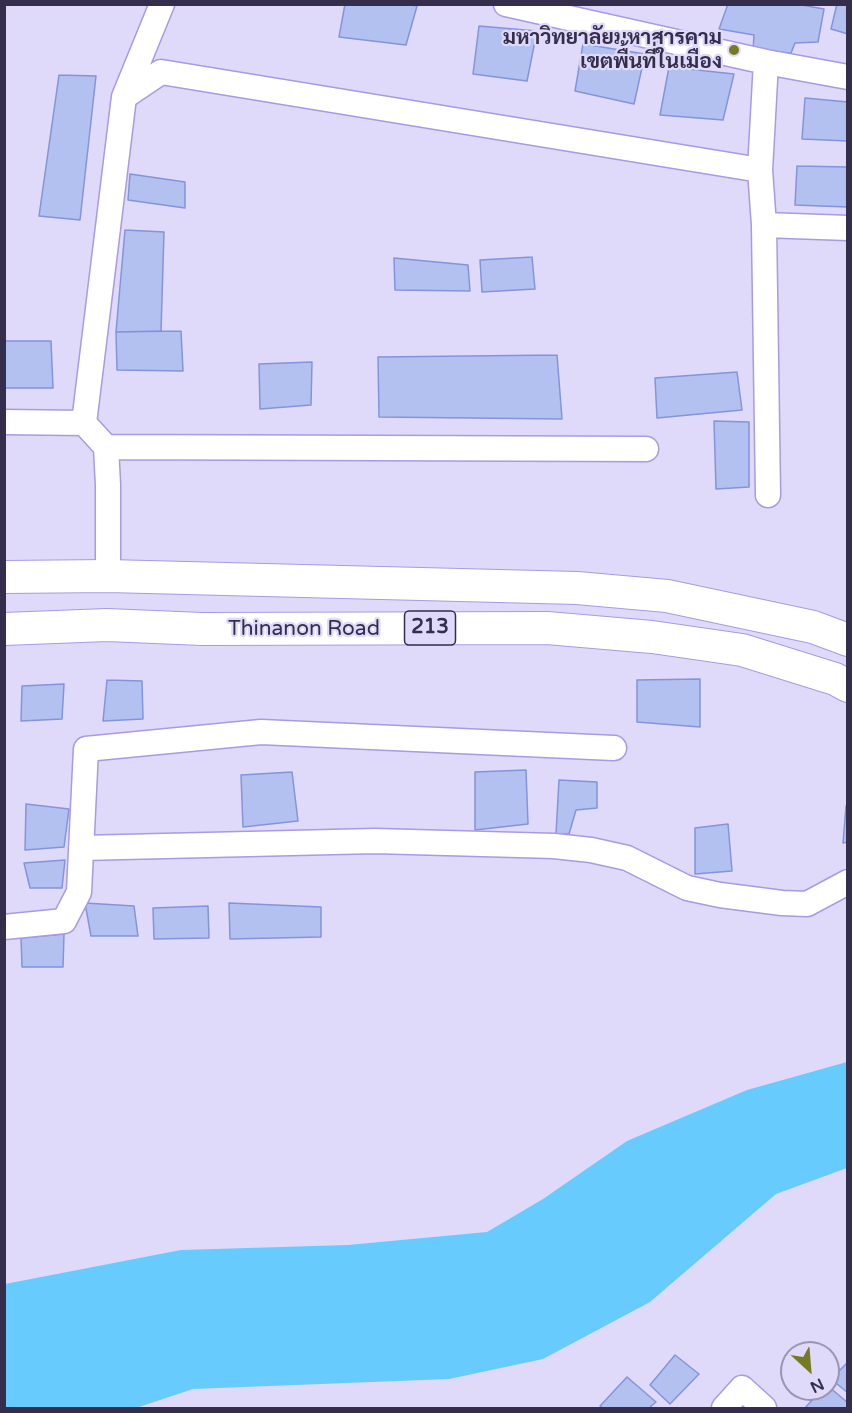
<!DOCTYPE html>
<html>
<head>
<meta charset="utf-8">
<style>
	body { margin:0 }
	#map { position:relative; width:852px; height:1413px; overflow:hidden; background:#dfdafa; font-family:"Varela Round",sans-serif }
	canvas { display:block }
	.frame { position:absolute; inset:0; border:6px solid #342e4c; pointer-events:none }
	.north { position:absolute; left:780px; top:1341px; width:60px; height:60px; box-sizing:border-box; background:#dfdafa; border:2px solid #9b95b4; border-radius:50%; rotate:154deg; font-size:16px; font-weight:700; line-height:24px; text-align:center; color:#342e4c }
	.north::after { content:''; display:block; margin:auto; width:21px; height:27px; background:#757a23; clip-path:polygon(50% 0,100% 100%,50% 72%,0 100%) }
</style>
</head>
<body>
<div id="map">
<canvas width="852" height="1413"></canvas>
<div class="frame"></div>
<div class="north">N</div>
</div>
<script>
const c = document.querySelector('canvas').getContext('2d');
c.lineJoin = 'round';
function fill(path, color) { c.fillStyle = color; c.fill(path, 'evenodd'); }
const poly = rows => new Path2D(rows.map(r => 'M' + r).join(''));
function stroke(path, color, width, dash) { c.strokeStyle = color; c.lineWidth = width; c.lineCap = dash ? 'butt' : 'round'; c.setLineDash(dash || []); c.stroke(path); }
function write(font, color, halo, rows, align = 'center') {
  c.font = font + ' "Varela Round",Sarabun,sans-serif'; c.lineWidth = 4.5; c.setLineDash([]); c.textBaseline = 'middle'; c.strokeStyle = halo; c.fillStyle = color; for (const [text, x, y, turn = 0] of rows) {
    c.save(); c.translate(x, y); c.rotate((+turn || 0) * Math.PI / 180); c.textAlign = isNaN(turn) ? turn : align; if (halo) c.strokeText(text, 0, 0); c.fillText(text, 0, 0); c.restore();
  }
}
fill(poly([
	[847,1062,847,1168,776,1194,650,1302,543,1359,449,1379,193,1389,136,1408,5,1408,5,1284,181,1250,348,1245,487,1232,543,1199,627,1141,747,1090]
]), '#67cbfd');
const building = poly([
	[345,4,405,4,417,6,406,45,339,37,345,4],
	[728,4,796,4,824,9,818,42,795,43,791,53,753,50,754,35,719,29,728,4],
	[837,4,848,5,848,34,831,29,837,4],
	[479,26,537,31,527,81,473,74,479,26],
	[583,44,645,54,634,104,575,91,583,44],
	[669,67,734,74,723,120,660,115,669,67],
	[59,75,96,76,80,220,39,216,59,75],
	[805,98,848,102,848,141,802,139,805,98],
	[797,166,848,167,848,207,795,205,797,166],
	[130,174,185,182,185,208,128,200,130,174],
	[125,230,164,232,161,331,116,332,125,230],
	[532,257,535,289,482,292,480,260,532,257],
	[394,258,468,265,470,291,395,290,394,258],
	[181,331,183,371,117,370,116,332,181,331],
	[4,341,51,341,53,388,4,388,4,341],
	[557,355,562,419,379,417,378,357,557,355],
	[312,362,311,405,260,409,259,364,312,362],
	[737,372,742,410,657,418,655,378,737,372],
	[714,421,749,422,749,487,716,489,714,421],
	[700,679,700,727,637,722,637,680,700,679],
	[107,680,142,681,143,719,103,721,107,680],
	[64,684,62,719,21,721,22,686,64,684],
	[526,770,528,824,475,830,475,772,526,770],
	[292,772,298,821,243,827,241,775,292,772],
	[559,780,597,782,597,808,576,810,569,834,556,834,559,780],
	[26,804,69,809,64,847,25,850,26,804],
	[846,806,848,842,843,843,846,806],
	[728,824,732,871,695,874,695,828,728,824],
	[65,860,62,888,30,888,24,863,65,860],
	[85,903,134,906,138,936,91,936,85,903],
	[229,903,321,907,321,937,230,939,229,903],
	[208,906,209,938,154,939,153,908,208,906],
	[64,934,63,967,22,967,21,938,64,934],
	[675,1355,699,1374,670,1404,650,1385,675,1355],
	[848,1362,848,1393,831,1379,848,1362],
	[627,1377,656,1402,649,1408,603,1408,600,1406,627,1377],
	[828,1386,848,1403,848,1408,805,1408,822,1389,828,1389,828,1386]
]);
fill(building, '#b3c1f1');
stroke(building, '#8394dc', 1.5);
const minor = poly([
	[506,4,766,62,848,77],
	[766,62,760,170,764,225,768,495],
	[124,97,162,4],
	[764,225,848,228],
	[4,422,84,423,106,447,646,449],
	[84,423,124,97,161,72,760,170],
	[106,447,108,485,108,576],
	[81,848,375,841,554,846,591,850,627,858,687,888,720,895,782,903,807,904,848,882],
	[4,927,64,921,79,892,86,749,261,732,614,748],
	[724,1408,742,1388,764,1408]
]);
const major = poly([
	[4,577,108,576,577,588,667,596,813,627,848,640],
	[4,629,107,625,202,629,547,628,652,637,742,650,835,679,848,686]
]);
stroke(minor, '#a89ae4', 27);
stroke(major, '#a89ae4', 34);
stroke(minor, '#fff', 24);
stroke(major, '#fff', 32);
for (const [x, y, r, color] of [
	[734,50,6,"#757a23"]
]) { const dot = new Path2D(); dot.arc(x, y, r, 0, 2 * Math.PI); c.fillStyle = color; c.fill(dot); stroke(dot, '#dfdafa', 2); }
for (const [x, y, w] of [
	[430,628,51]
]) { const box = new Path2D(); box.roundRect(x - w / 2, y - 17, w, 34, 4.5); c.fillStyle = '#dfdafa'; c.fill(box); stroke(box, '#342e4c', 1.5); }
write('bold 20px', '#342e4c', null, [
	["213",430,628]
]);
write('bold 21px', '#342e4c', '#dfdafa', [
	["มหาวิทยาลัยมหาสารคาม",722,38],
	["เขตพื้นที่ในเมือง",722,62]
], 'right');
write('21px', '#342e4c', '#dfdafa', [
	["Thinanon Road",304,629]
]);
</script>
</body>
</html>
